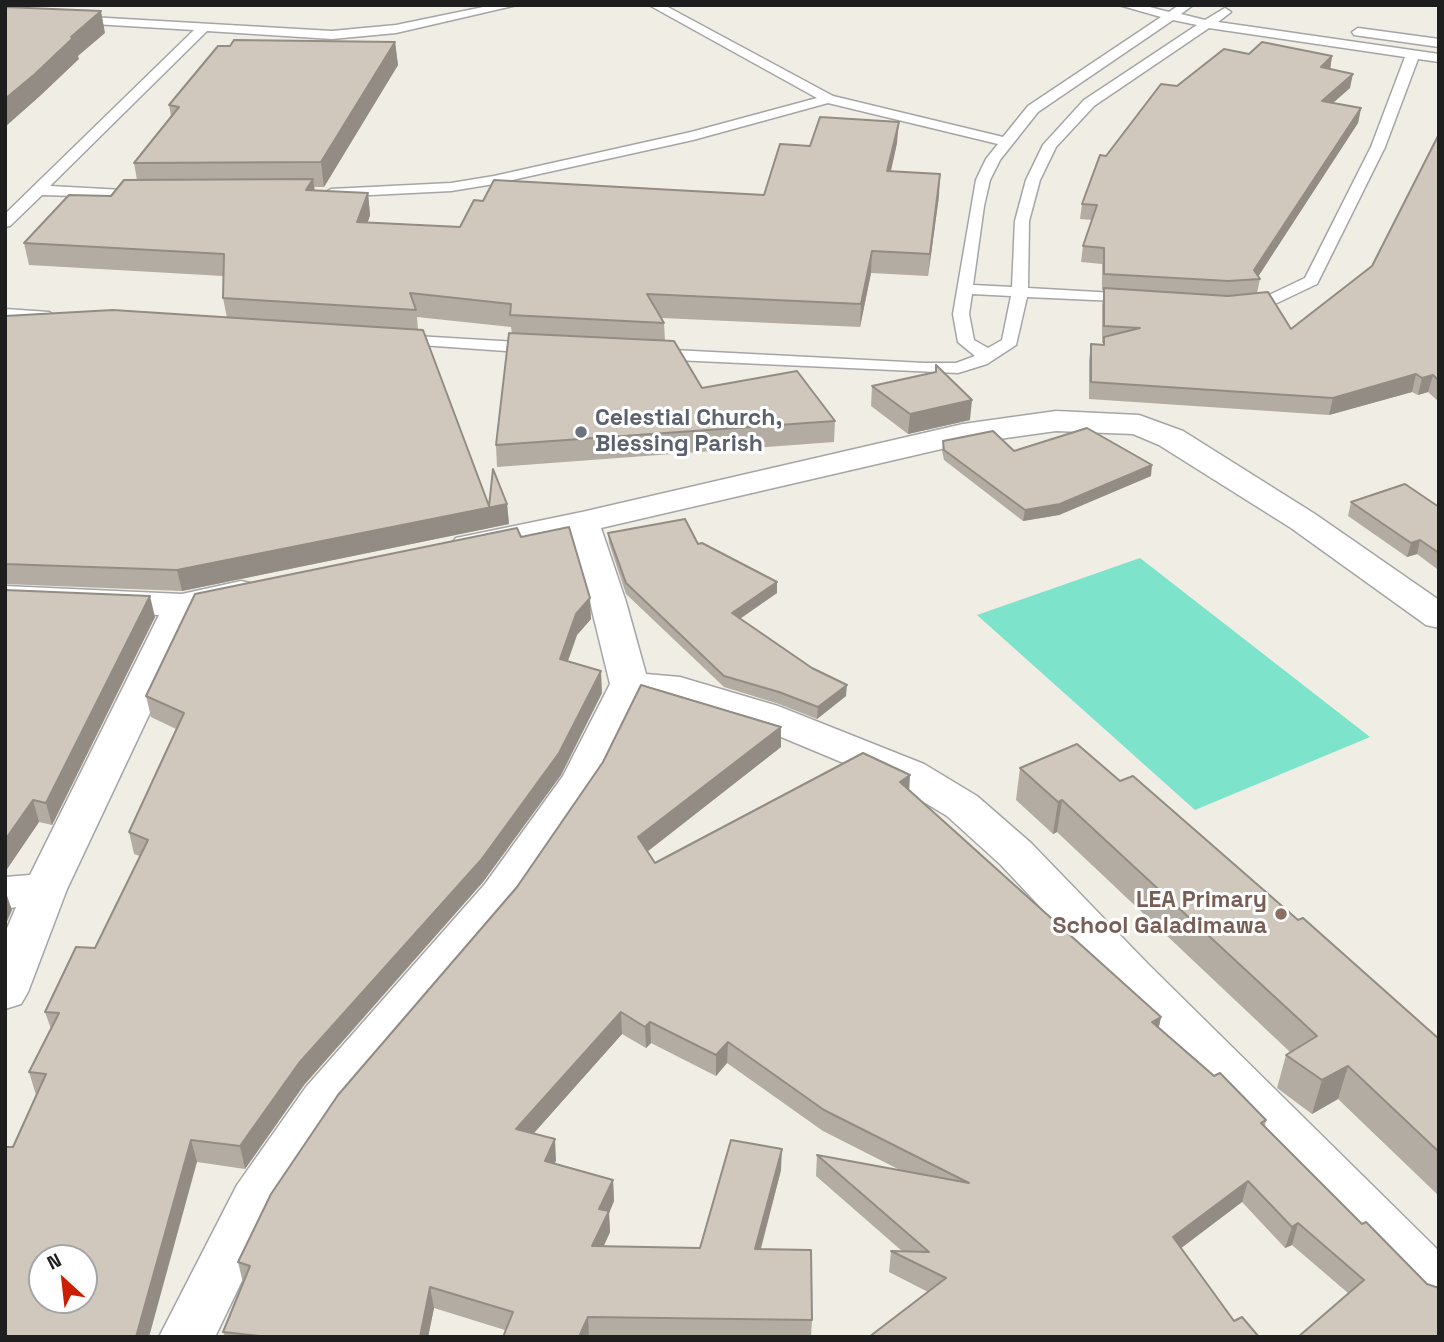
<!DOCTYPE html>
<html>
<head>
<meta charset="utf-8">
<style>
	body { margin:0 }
	#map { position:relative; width:1444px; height:1342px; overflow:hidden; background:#f0ede4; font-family:"Space Grotesk",sans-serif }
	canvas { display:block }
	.frame { position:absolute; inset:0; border:7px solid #1e1e1e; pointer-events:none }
	.north { position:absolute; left:28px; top:1244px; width:70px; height:70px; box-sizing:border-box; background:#fff; border:2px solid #a5a5a5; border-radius:50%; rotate:333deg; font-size:19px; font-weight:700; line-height:28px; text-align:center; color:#1e1e1e }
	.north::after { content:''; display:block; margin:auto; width:24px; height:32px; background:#cc1e00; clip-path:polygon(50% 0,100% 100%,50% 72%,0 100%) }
</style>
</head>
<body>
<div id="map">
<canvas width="1444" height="1342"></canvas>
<div class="frame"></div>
<div class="north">N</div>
</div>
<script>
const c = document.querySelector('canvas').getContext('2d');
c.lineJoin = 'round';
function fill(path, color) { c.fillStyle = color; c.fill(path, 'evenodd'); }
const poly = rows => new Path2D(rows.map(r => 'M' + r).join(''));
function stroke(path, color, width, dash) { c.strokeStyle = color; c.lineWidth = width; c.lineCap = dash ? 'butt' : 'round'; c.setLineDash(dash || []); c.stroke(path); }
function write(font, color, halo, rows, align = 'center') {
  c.font = font + ' "Space Grotesk",sans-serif'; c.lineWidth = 6; c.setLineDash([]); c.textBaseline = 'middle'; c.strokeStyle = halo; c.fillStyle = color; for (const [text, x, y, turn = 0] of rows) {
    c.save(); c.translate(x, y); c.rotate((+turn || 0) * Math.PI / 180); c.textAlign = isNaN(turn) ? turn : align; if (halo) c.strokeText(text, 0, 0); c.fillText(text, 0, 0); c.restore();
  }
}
fill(poly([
	[1140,558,1370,737,1195,810,977,615]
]), '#7de4cb');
const lane = poly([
	[493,5,517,5,396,33,332,39,207,31,50,186,141,191,148,195,146,198,42,195,10,226,5,227,5,214,194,30,77,23,71,19,73,16,332,31,396,25,493,5],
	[649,5,664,5,833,96,1003,137,1028,106,1161,17,1119,5,1142,5,1169,12,1179,5,1193,5,1181,14,1205,20,1225,8,1231,12,1218,22,1439,54,1439,62,1418,59,1385,147,1317,284,1277,303,1244,309,1236,304,1238,301,1267,296,1305,278,1371,147,1405,57,1209,28,1094,106,1056,147,1040,180,1029,221,1028,288,1132,294,1140,299,1138,302,1027,297,1016,345,987,364,958,373,654,359,646,354,654,349,924,363,956,363,975,356,958,342,953,314,976,180,986,159,998,144,828,103,693,140,494,184,451,191,331,197,324,193,331,189,451,183,494,176,691,132,817,98,649,5],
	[1173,20,1197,25,1084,100,1043,145,1026,180,1015,221,1012,287,973,285,984,206,990,180,1000,160,1038,112,1173,20],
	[972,294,1011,296,1002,340,988,348,974,340,969,314,972,294],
	[1358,28,1439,39,1439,47,1354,35,1352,32,1358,28],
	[5,309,49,312,57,317,49,322,5,319,5,309],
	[399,335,534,343,542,348,534,353,393,343,391,340,399,335]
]);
const street = poly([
	[1056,411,1139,415,1183,431,1315,514,1439,600,1439,628,1426,625,1291,528,1159,445,1133,434,1056,431,963,444,601,528,626,602,646,674,680,677,778,706,924,764,977,796,1031,843,1148,964,1439,1251,1439,1310,1420,1303,1116,988,1001,865,947,816,894,784,750,724,676,701,643,697,602,781,517,906,340,1115,274,1214,215,1337,159,1337,237,1185,306,1087,485,884,563,776,610,684,590,602,569,535,468,556,456,552,450,545,456,538,582,512,963,424,1056,411],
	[241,581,254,584,259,592,254,600,197,613,67,889,28,992,21,1004,5,1009,5,933,16,907,5,909,5,877,30,875,159,615,5,608,5,586,182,594,241,581]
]);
stroke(lane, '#a5a5a5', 3);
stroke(street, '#a5a5a5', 3);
fill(lane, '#fff');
fill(street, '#fff');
fill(poly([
	[395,42,398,65,324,187,314,187,315,191,368,193,370,215,368,222,460,227,483,201,764,195,810,146,897,143,891,171,939,196,928,276,871,273,860,327,662,318,664,323,665,341,702,388,835,421,834,442,497,467,496,445,512,334,511,327,417,317,418,330,489,506,507,504,509,524,182,591,5,584,5,316,227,318,223,298,223,276,29,265,24,243,111,196,137,180,134,163,171,116,169,105],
	[1249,54,1332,56,1330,69,1350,88,1333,103,1361,108,1358,123,1258,276,1260,279,1257,293,1291,329,1372,266,1439,134,1439,402,1428,392,1418,395,1412,392,1329,415,1089,399,1089,361,1091,344,1103,345,1104,343,1102,343,1102,305,1104,290,1102,290,1102,264,1081,262,1083,246,1092,220,1080,219,1082,204,1106,156,1177,86],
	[936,365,970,420,908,434,871,406,872,386,935,372],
	[943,441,1014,451,1151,476,1059,515,1023,521,944,460,942,451],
	[1351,502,1439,507,1439,568,1437,569,1417,554,1407,557,1348,516],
	[608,533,698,544,777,582,777,593,740,619,846,696,817,719,779,704,724,687,626,594,609,543],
	[521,537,591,619,577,635,568,661,602,693,561,775,483,882,304,1085,245,1169,197,1162,13,1147,36,1095,29,1072,51,1029,45,1012,95,948,140,856,134,854,129,832,176,729,151,717,146,696],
	[5,590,155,617,52,825,39,822,5,872],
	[781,747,647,852,655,863,909,791,1161,1017,1159,1027,1266,1120,1265,1126,1362,1224,1427,1284,1348,1293,1292,1245,1285,1248,1242,1202,1181,1248,1234,1321,1259,1337,928,1292,889,1272,891,1251,902,1251,816,1176,817,1155,900,1170,823,1131,727,1063,716,1076,651,1043,646,1048,622,1034,533,1134,556,1160,555,1164,613,1180,614,1201,609,1213,610,1232,603,1247,700,1248,781,1170,761,1249,812,1320,811,1337,503,1337,505,1330,434,1308,428,1337,225,1337,223,1332,243,1283,238,1262,517,887],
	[1020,768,1120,781,1298,920,1439,1039,1439,1196,1338,1099,1312,1114,1277,1088,1286,1055,1290,1052,1057,832,1053,834,1016,800]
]), '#b3aca2');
fill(poly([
	[101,11,105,33,78,56,79,59,40,96,5,127,5,99,71,37],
	[395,42,398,65,324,187,321,162],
	[1332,56,1330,70,1321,67],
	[1353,74,1350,88,1319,115,1322,101],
	[1361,108,1358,123,1256,280,1254,270],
	[899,122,897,143,886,192,887,171],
	[940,174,939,196,928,276,930,254],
	[313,179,316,200,306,190],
	[368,193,370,215,360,244,357,222],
	[872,251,871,273,860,327,861,304],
	[1416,374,1412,392,1329,415,1333,398],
	[1433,375,1428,392,1418,395,1422,378],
	[972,400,970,420,908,434,910,414],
	[1152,465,1151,476,1059,515,1023,521,1025,510],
	[507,504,509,524,182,591,177,570],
	[1420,540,1417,554,1407,557,1411,543],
	[777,582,777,593,732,624,732,613],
	[150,596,155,617,52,825,46,803],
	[590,598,591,619,577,635,561,680,560,659,576,614],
	[601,671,602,693,561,775,483,882,304,1085,245,1169,240,1146,299,1063],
	[847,685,846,696,817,719,818,707],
	[781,727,781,747,639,858,638,837],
	[910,775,909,796,900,782],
	[33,800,39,822,5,872,5,840],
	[1062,800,1057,832,1053,834,1058,802],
	[5,890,12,910,5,926],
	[621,1012,622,1034,518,1151,516,1129],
	[1161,1017,1156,1039,1152,1022],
	[650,1022,651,1043,646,1048,645,1027],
	[728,1042,727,1063,716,1076,716,1055],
	[1348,1066,1338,1099,1312,1114,1322,1080],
	[555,1139,556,1160,546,1182,545,1161],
	[191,1140,197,1162,149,1337,136,1337],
	[782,1149,781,1170,755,1270,755,1249],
	[613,1180,614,1201,609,1213,610,1232,594,1268,592,1246,599,1209],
	[1248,1181,1242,1202,1168,1258,1173,1237],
	[1298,1223,1292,1245,1285,1248,1292,1227],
	[430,1287,434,1308,428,1337,420,1337],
	[588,1317,589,1337,579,1337]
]), '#928c84');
const building = poly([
	[5,7,101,11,71,37,74,37,35,74,5,99,5,7],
	[234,40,395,42,321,162,134,163,179,107,169,105,218,46,230,46,234,40],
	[1262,42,1332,56,1321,67,1353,74,1322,101,1361,108,1254,270,1260,279,1228,281,1104,274,1104,248,1083,246,1097,205,1082,204,1100,155,1106,156,1161,84,1177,86,1224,49,1249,54,1262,42],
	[820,117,899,122,887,171,940,174,930,254,872,251,861,304,647,294,664,323,510,315,511,304,410,293,416,310,223,298,224,254,24,243,69,195,111,196,124,180,313,179,306,190,368,193,357,222,460,227,474,200,483,201,494,180,764,195,780,144,810,146,820,117],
	[1439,134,1439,381,1433,375,1422,378,1416,374,1333,398,1091,382,1091,344,1104,345,1104,337,1140,328,1104,326,1104,288,1228,296,1268,292,1291,329,1372,266,1439,134],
	[113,310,423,330,489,506,493,469,507,504,177,570,5,564,5,316,113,310],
	[509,333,674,341,702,388,797,371,835,421,496,445,509,333],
	[936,365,972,400,910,414,872,386,936,372,936,365],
	[1087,428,1152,465,1060,504,1025,510,944,450,943,441,993,431,1014,451,1087,428],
	[1405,484,1439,507,1439,553,1420,540,1411,543,1351,502,1405,484],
	[685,519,698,544,702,543,777,582,732,613,812,668,847,685,818,707,779,692,724,676,626,583,608,533,685,519],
	[569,527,590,598,576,614,560,659,601,671,559,753,481,860,299,1063,240,1146,191,1140,136,1337,5,1337,5,1147,13,1147,46,1074,29,1072,59,1013,45,1012,76,947,95,948,148,840,129,832,184,713,146,696,195,594,517,528,521,537,569,527],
	[42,1258,84,1258,84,1300,42,1300,42,1258],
	[5,590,150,596,46,803,33,800,5,840,5,590],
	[641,685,781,727,638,837,655,863,863,753,910,775,900,782,1161,1017,1152,1022,1214,1076,1220,1073,1266,1120,1261,1123,1362,1224,1366,1222,1427,1284,1439,1288,1439,1337,1298,1337,1364,1280,1298,1223,1292,1227,1248,1181,1173,1237,1234,1321,1242,1317,1259,1337,869,1337,946,1278,891,1251,929,1252,817,1155,969,1183,824,1110,728,1042,716,1055,650,1022,645,1027,621,1012,516,1129,555,1139,545,1161,613,1180,599,1209,609,1211,592,1246,700,1248,731,1140,782,1149,755,1249,811,1250,812,1320,588,1317,579,1337,503,1337,513,1312,430,1287,420,1337,269,1337,223,1332,250,1266,238,1262,271,1194,338,1095,517,887,603,762,641,685],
	[1077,744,1120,781,1133,776,1298,920,1303,918,1439,1039,1439,1152,1348,1066,1322,1080,1286,1055,1317,1036,1062,800,1058,802,1020,768,1077,744]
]);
fill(building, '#d0c8bc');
stroke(building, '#928c84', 2);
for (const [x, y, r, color] of [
	[581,432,7,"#6b7280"],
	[1281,914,7,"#8d6e63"]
]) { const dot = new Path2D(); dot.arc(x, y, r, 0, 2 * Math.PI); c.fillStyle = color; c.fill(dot); stroke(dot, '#fff', 2.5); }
write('bold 23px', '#5b616d', '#fff', [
	["Celestial Church,",595,419],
	["Blessing Parish",595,445]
], 'left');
write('bold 23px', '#785e54', '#fff', [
	["LEA Primary",1267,901],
	["School Galadimawa",1267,927]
], 'right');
</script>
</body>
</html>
